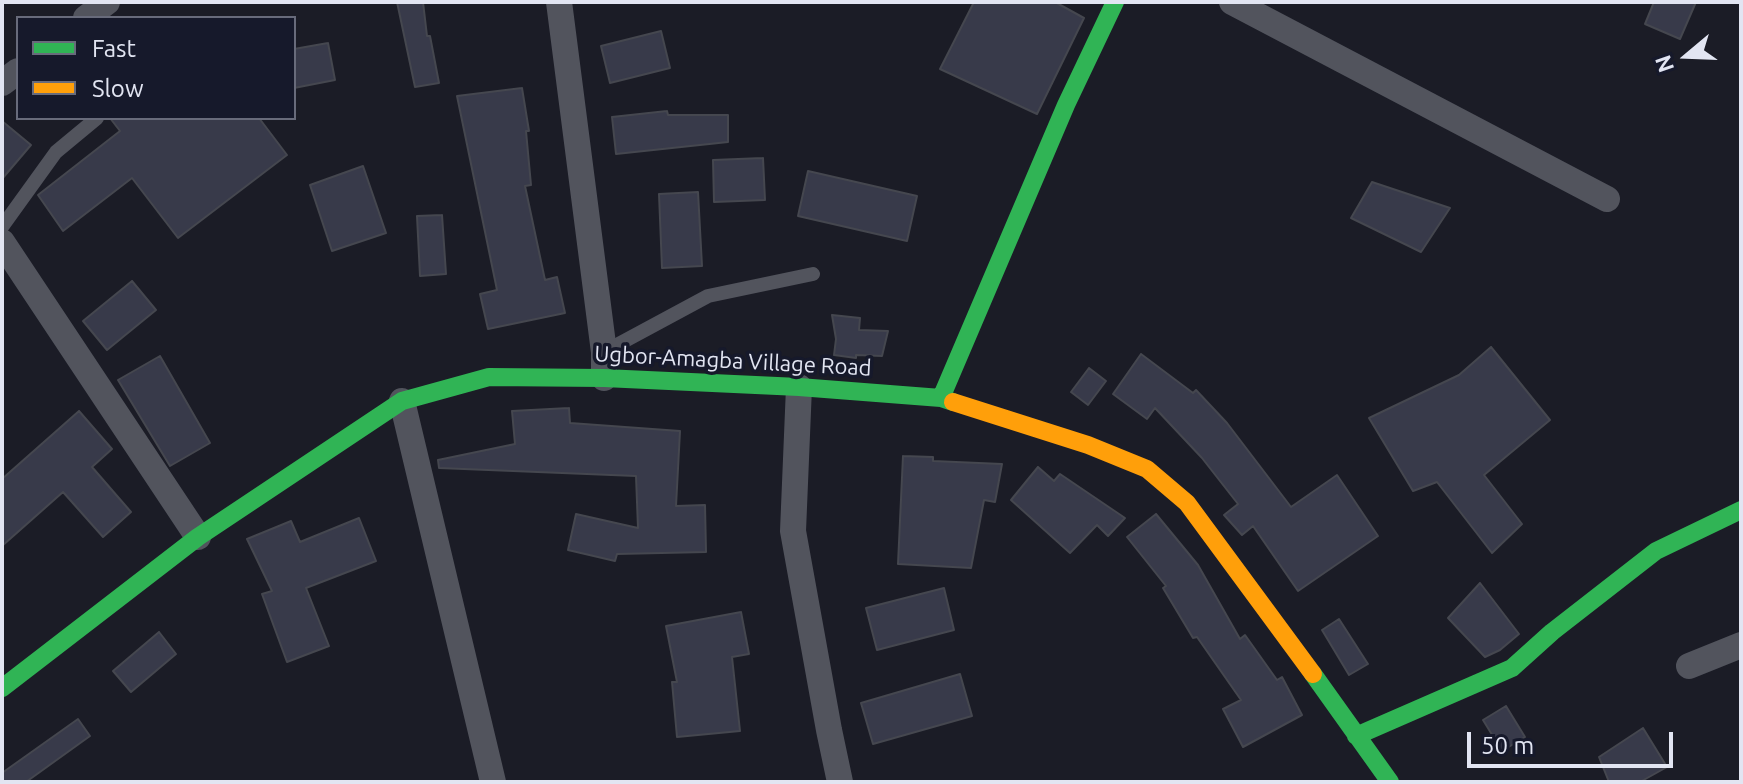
<!DOCTYPE html>
<html>
<head>
<meta charset="utf-8">
<style>
	body { margin:0 }
	#map { position:relative; width:1743px; height:784px; overflow:hidden; background:#1b1c26; font-family:Ubuntu,sans-serif }
	canvas { display:block }
	.frame { position:absolute; inset:0; border:4px solid #e2e5f2; pointer-events:none }
	.legend { position:absolute; left:16px; top:16px; width:280px; height:104px; box-sizing:border-box; background:#16192b; border:2px solid #686b7b; margin:0; padding:10px 14px; list-style:none; font-size:24px; color:#e2e5f2 }
	.legend li { display:flex; align-items:center; gap:16px; height:40px }
	.legend b { width:40px; border:2px solid #686b7b }
	.north { position:absolute; left:1647px; top:16px; width:80px; height:80px; -webkit-text-stroke:6px #16192b; paint-order:stroke; rotate:251deg; font-size:22px; font-weight:700; line-height:32px; text-align:center; color:#e2e5f2 }
	.north::after { content:''; display:block; margin:auto; width:28px; height:36px; background:#e2e5f2; clip-path:polygon(50% 0,100% 100%,50% 72%,0 100%) }
	.scale { position:absolute; left:1467px; top:732px; width:206px; height:36px; box-sizing:border-box; border:4px solid #e2e5f2; border-top:0; padding-left:10px; font-size:24px; line-height:28px; white-space:nowrap; color:#e2e5f2; -webkit-text-stroke:6px #16192b; paint-order:stroke }
</style>
</head>
<body>
<div id="map">
<canvas width="1743" height="784"></canvas>
<div class="frame"></div>
<ul class="legend">
<li><b style="height:10px;background:#30b455"></b>Fast</li>
<li><b style="height:10px;background:#ff9f0a"></b>Slow</li>
</ul>
<div class="north">N</div>
<div class="scale">50 m</div>
</div>
<script>
const c = document.querySelector('canvas').getContext('2d');
c.lineJoin = 'round';
function fill(path, color) { c.fillStyle = color; c.fill(path, 'evenodd'); }
const poly = rows => new Path2D(rows.map(r => 'M' + r).join(''));
function stroke(path, color, width, dash) { c.strokeStyle = color; c.lineWidth = width; c.lineCap = dash ? 'butt' : 'round'; c.setLineDash(dash || []); c.stroke(path); }
function write(font, color, halo, rows, align = 'center') {
  c.font = font + ' Ubuntu,sans-serif'; c.lineWidth = 7; c.setLineDash([]); c.textBaseline = 'middle'; c.strokeStyle = halo; c.fillStyle = color; for (const [text, x, y, turn = 0] of rows) {
    c.save(); c.translate(x, y); c.rotate((+turn || 0) * Math.PI / 180); c.textAlign = isNaN(turn) ? turn : align; if (halo) c.strokeText(text, 0, 0); c.fillText(text, 0, 0); c.restore();
  }
}
const building = poly([
	[397,2,423,2,427,36,430,36,439,83,415,87,397,2],
	[974,2,1055,2,1084,18,1037,114,940,69,974,2],
	[1654,2,1696,2,1680,39,1645,24,1654,2],
	[661,31,670,68,610,83,601,46,661,31],
	[328,43,335,80,294,88,294,49,328,43],
	[522,88,529,131,526,131,531,185,525,186,545,280,557,277,565,313,488,329,480,294,497,290,457,96,522,88],
	[667,111,668,115,728,115,728,142,616,154,612,117,667,111],
	[110,118,259,118,287,155,178,238,132,178,63,231,38,195,120,131,110,118],
	[2,121,31,145,2,179,2,121],
	[763,158,765,200,714,202,713,160,763,158],
	[363,166,386,233,332,251,310,185,363,166],
	[808,171,917,196,907,241,798,216,808,171],
	[1372,182,1450,208,1421,252,1351,218,1372,182],
	[698,192,702,266,662,268,659,194,698,192],
	[442,215,446,274,420,276,417,216,442,215],
	[132,281,156,310,107,350,83,321,132,281],
	[832,315,860,318,859,330,888,331,882,356,856,355,856,358,834,355,836,339,832,315],
	[1491,347,1550,420,1484,475,1522,524,1492,553,1437,482,1413,491,1369,418,1459,375,1491,347],
	[1141,354,1193,393,1196,390,1227,423,1291,507,1337,475,1378,536,1298,591,1253,526,1242,535,1224,515,1238,504,1202,458,1155,408,1147,419,1113,394,1141,354],
	[160,356,210,443,170,466,118,380,160,356],
	[1089,368,1106,381,1088,405,1071,392,1089,368],
	[569,408,570,423,680,431,676,506,705,505,706,552,617,554,615,561,568,550,576,514,638,528,636,476,439,468,438,460,515,444,512,411,569,408],
	[79,411,112,449,92,467,131,512,103,537,63,492,2,546,2,479,79,411],
	[903,456,933,457,933,461,1002,464,995,502,984,500,971,568,898,564,903,456],
	[1038,467,1054,481,1060,474,1125,518,1108,536,1097,525,1070,553,1011,500,1038,467],
	[1156,514,1198,565,1240,639,1245,635,1277,680,1282,677,1302,715,1243,747,1223,709,1241,700,1197,637,1193,638,1163,588,1166,586,1127,537,1156,514],
	[359,518,376,561,306,588,329,646,287,662,262,594,272,591,247,539,291,521,300,542,359,518],
	[1480,583,1519,634,1500,650,1485,657,1448,618,1480,583],
	[944,588,954,630,877,650,866,608,944,588],
	[741,612,749,654,732,657,740,731,677,737,672,682,677,682,666,626,741,612],
	[1339,619,1368,664,1349,675,1322,630,1339,619],
	[159,632,176,654,131,692,113,671,159,632],
	[960,674,972,716,873,744,861,703,960,674],
	[1506,706,1525,737,1502,751,1483,720,1506,706],
	[78,719,90,736,26,782,2,782,2,773,78,719],
	[1643,728,1667,767,1640,782,1609,782,1599,757,1643,728]
]);
fill(building, '#383a4a');
stroke(building, '#45474f', 2);
stroke(poly([
	[2,227,56,152,97,118],
	[604,352,708,296,813,274]
]), '#52545d', 14);
stroke(poly([
	[559,2,604,352,604,378],
	[1232,2,1607,199],
	[86,18,107,2],
	[2,83,18,71],
	[2,242,198,537],
	[799,387,793,531,829,730,840,782],
	[402,401,493,782],
	[1689,666,1741,645]
]), '#52545d', 26);
stroke(poly([
	[941,398,1066,105,1115,2],
	[1313,674,1390,782],
	[2,688,198,537,402,401,489,377,604,378,799,387,941,398,953,402],
	[1356,736,1512,668,1552,632,1656,551,1741,510]
]), '#30b455', 18);
stroke(poly([
	[953,402,1088,445,1147,469,1187,503,1313,674]
]), '#ff9f0a', 18);
write('22px', '#e2e5f2', '#16192b', [
	["Ugbor-Amagba Village Road",733,361,3]
]);
</script>
</body>
</html>
